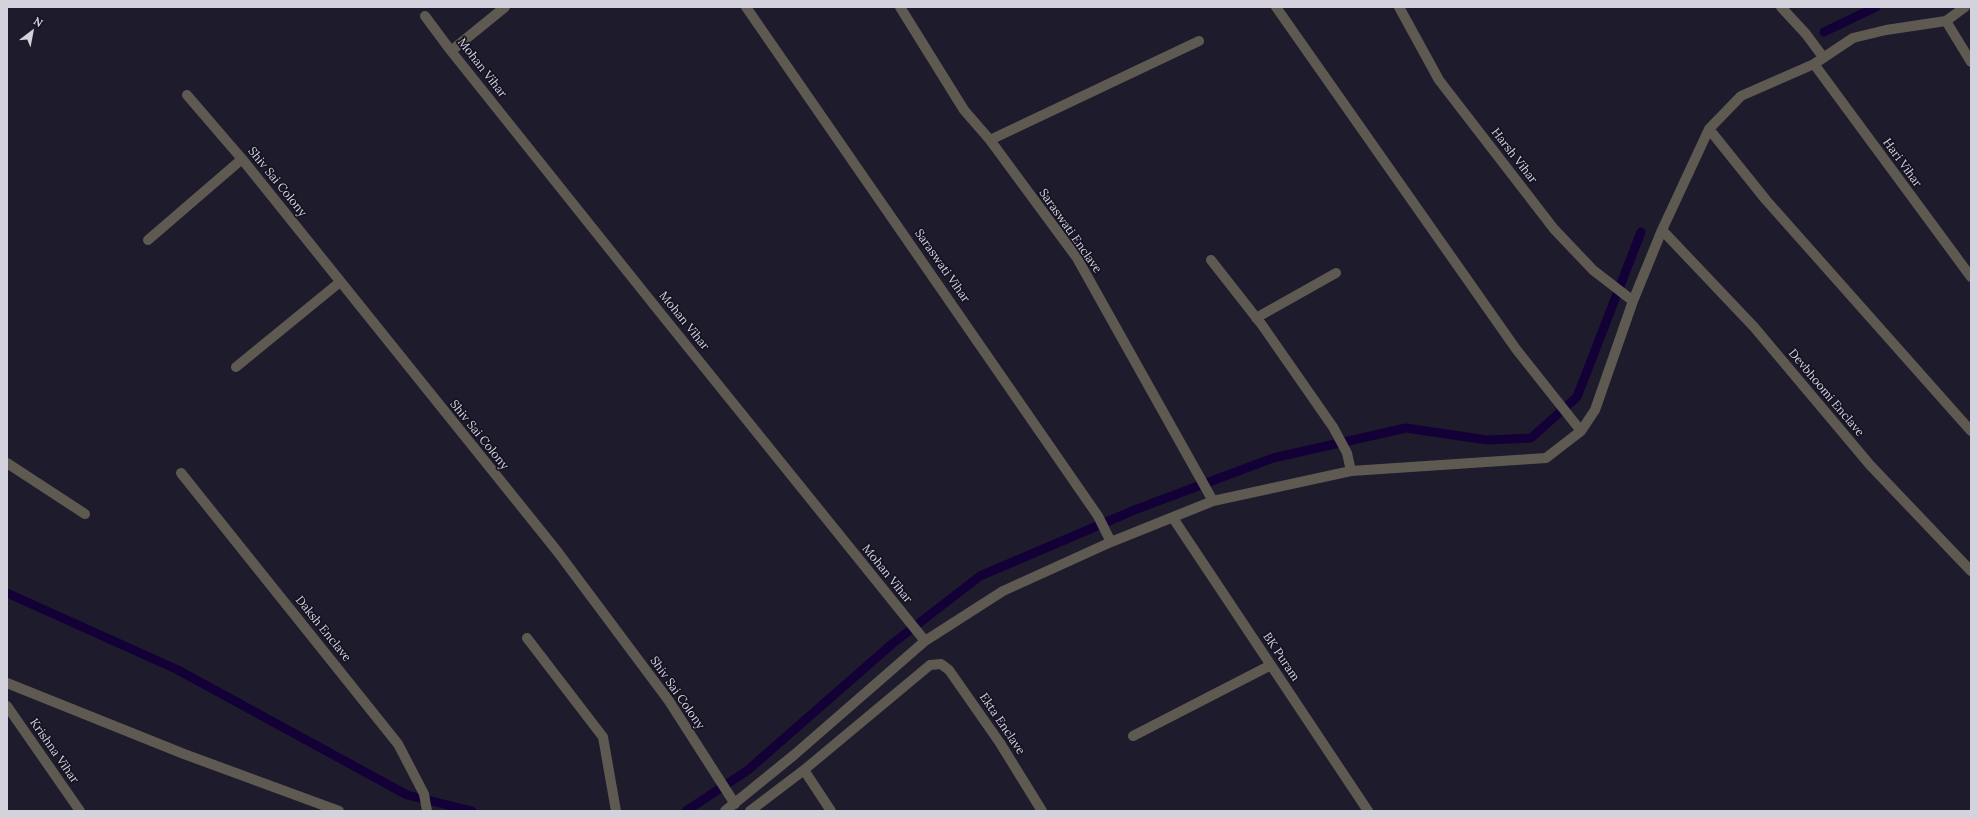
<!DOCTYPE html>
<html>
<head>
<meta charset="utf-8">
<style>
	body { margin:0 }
	#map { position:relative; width:1978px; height:818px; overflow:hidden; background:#1e1c2c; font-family:Lora,serif }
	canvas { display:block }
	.frame { position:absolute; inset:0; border:8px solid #d3d2dd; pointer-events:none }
	.north { position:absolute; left:12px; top:12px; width:40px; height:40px; -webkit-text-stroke:3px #151322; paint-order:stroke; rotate:32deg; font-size:11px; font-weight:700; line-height:16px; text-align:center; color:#d3d2dd }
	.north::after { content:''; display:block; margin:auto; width:14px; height:18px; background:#d3d2dd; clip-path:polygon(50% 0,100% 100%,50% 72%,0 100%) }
</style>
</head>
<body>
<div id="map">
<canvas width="1978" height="818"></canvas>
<div class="frame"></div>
<div class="north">N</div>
</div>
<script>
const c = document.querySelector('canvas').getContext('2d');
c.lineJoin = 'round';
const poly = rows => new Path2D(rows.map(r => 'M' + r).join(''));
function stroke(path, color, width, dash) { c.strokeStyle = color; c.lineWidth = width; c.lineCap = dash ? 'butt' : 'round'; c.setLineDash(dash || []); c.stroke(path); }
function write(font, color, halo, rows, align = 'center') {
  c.font = font + ' Lora,serif'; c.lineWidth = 3.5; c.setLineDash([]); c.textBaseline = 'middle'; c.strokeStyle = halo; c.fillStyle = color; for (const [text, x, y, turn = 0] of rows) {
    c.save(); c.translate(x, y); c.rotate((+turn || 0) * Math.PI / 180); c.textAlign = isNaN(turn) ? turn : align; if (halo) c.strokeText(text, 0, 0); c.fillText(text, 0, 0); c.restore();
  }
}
stroke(poly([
	[1824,32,1876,7],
	[7,593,178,670,407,795,472,811],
	[686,811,748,770,892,644,980,576,1137,509,1273,458,1406,428,1487,440,1531,438,1577,397,1641,232]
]), '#130036', 9);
stroke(poly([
	[746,7,1098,516,1111,542],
	[900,7,964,110,990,140,1077,258,1213,501],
	[1276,7,1516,349,1581,431],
	[1399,7,1439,80,1554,229,1593,270,1633,301],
	[1781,7,1806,34,1823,57],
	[425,16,451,51,662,315,925,641],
	[1946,21,1971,62],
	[451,51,505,7],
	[1814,64,1971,277],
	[187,95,242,159,557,551,669,701,735,804],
	[1709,129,1766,200,1971,431],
	[990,140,1199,41],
	[1662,230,1754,327,1870,465,1971,571],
	[148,240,242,159],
	[1211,260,1262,325,1333,427,1347,453,1351,471],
	[1256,318,1336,273],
	[236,367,340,282],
	[7,463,85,514],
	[181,473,398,744,424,794,427,811],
	[1173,518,1368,811],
	[527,638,603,737,616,811],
	[7,683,184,754,339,811],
	[7,706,80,811],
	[1133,736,1271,665],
	[804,770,831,811],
	[725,811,794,755,925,641,1003,591,1111,542,1213,501,1351,471,1546,458,1581,431,1595,410,1633,301,1662,230,1709,129,1741,96,1814,64,1853,38,1886,30,1946,21,1965,7],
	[750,811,804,770,930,665,941,664,949,670,1000,743,1042,811]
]), '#5e5a52', 10);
write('12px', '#d3d2dd', '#151322', [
	["Mohan Vihar",482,68,52],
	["Harsh Vihar",1514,156,52],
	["Hari Vihar",1902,163,54],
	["Shiv Sai Colony",277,182,51],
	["Saraswati Enclave",1070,231,55],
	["Saraswati Vihar",942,266,55],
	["Mohan Vihar",684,321,51],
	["Devbhoomi Enclave",1826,393,50],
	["Shiv Sai Colony",479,435,51],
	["Mohan Vihar",887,574,51],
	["Daksh Enclave",323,629,51],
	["BK Puram",1281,657,56],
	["Shiv Sai Colony",677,693,55],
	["Ekta Enclave",1002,724,56],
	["Krishna Vihar",54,751,55]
]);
</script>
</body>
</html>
